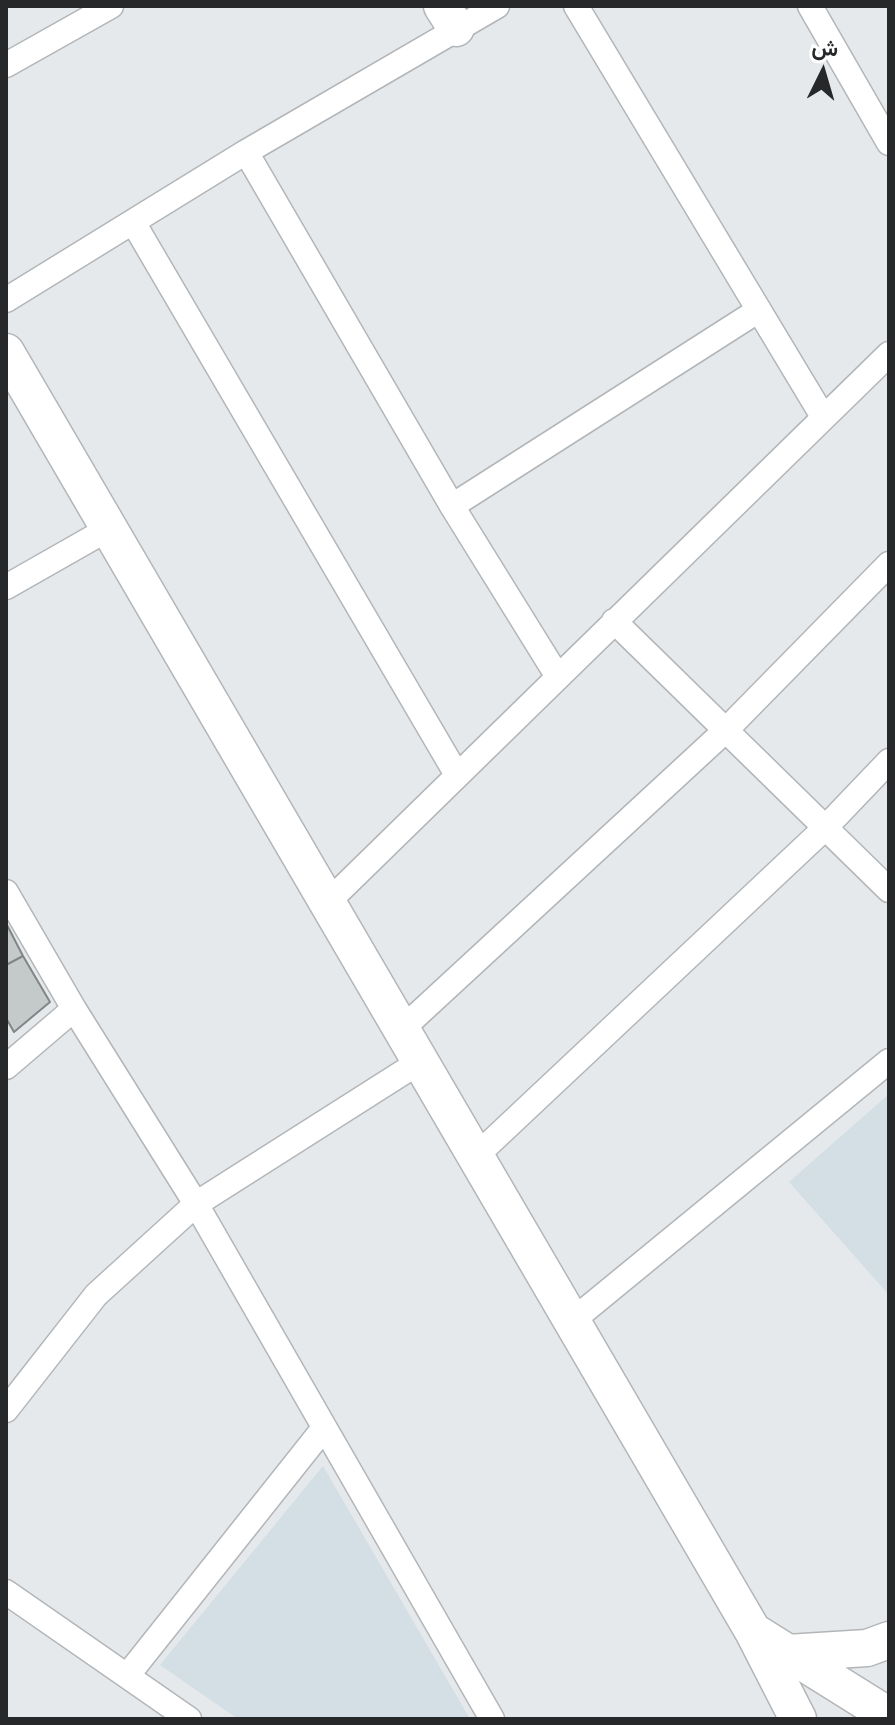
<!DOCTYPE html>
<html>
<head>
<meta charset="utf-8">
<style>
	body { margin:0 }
	#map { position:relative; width:895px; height:1725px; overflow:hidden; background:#e6e9ec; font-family:"Fira Sans Condensed",Vazirmatn,sans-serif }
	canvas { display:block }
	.frame { position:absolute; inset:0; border:8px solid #272829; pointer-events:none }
	.north { position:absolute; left:783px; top:32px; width:80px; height:80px; -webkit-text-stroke:6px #fff; paint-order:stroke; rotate:5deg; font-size:22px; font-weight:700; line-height:32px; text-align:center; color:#272829 }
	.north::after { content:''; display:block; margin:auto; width:28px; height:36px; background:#272829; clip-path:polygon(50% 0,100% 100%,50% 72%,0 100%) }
</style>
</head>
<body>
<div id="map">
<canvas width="895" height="1725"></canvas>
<div class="frame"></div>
<div class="north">ش</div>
</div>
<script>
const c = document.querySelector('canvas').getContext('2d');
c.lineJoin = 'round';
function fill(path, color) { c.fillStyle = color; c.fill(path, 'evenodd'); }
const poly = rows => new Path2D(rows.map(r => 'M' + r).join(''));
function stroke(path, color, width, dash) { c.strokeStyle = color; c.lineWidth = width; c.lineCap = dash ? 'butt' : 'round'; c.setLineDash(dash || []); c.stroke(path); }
fill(poly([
	[889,1094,889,1295,789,1182],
	[323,1466,470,1719,238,1719,160,1665]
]), '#d3dee5');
const building = poly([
	[7,925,23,956,6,965,6,926,7,925],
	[23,956,50,1002,14,1032,6,1018,6,965,23,956]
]);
fill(building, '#c4c9c9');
stroke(building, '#818586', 2);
const street = poly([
	[576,6,822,415],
	[810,6,889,143],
	[6,65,111,6],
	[246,152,452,506,558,677],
	[133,222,457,775],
	[6,300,246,152,497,6],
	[452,506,759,310],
	[6,587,108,529],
	[614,621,889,890],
	[6,892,74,1009,196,1204,492,1719],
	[326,904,889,354],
	[402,1029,726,730,889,564],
	[6,1067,74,1009],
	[476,1156,825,828,889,761],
	[572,1321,889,1061],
	[6,1410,96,1295,196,1204,421,1061],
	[6,1592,189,1719],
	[127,1676,324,1428]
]);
const secondary = poly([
	[442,6,456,28],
	[6,352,754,1633,798,1719],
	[756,1633,889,1716],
	[787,1653,867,1648,889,1640]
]);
stroke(street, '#b3b6b8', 27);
stroke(secondary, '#b3b6b8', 39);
stroke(street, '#fff', 24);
stroke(secondary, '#fff', 36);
</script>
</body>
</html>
